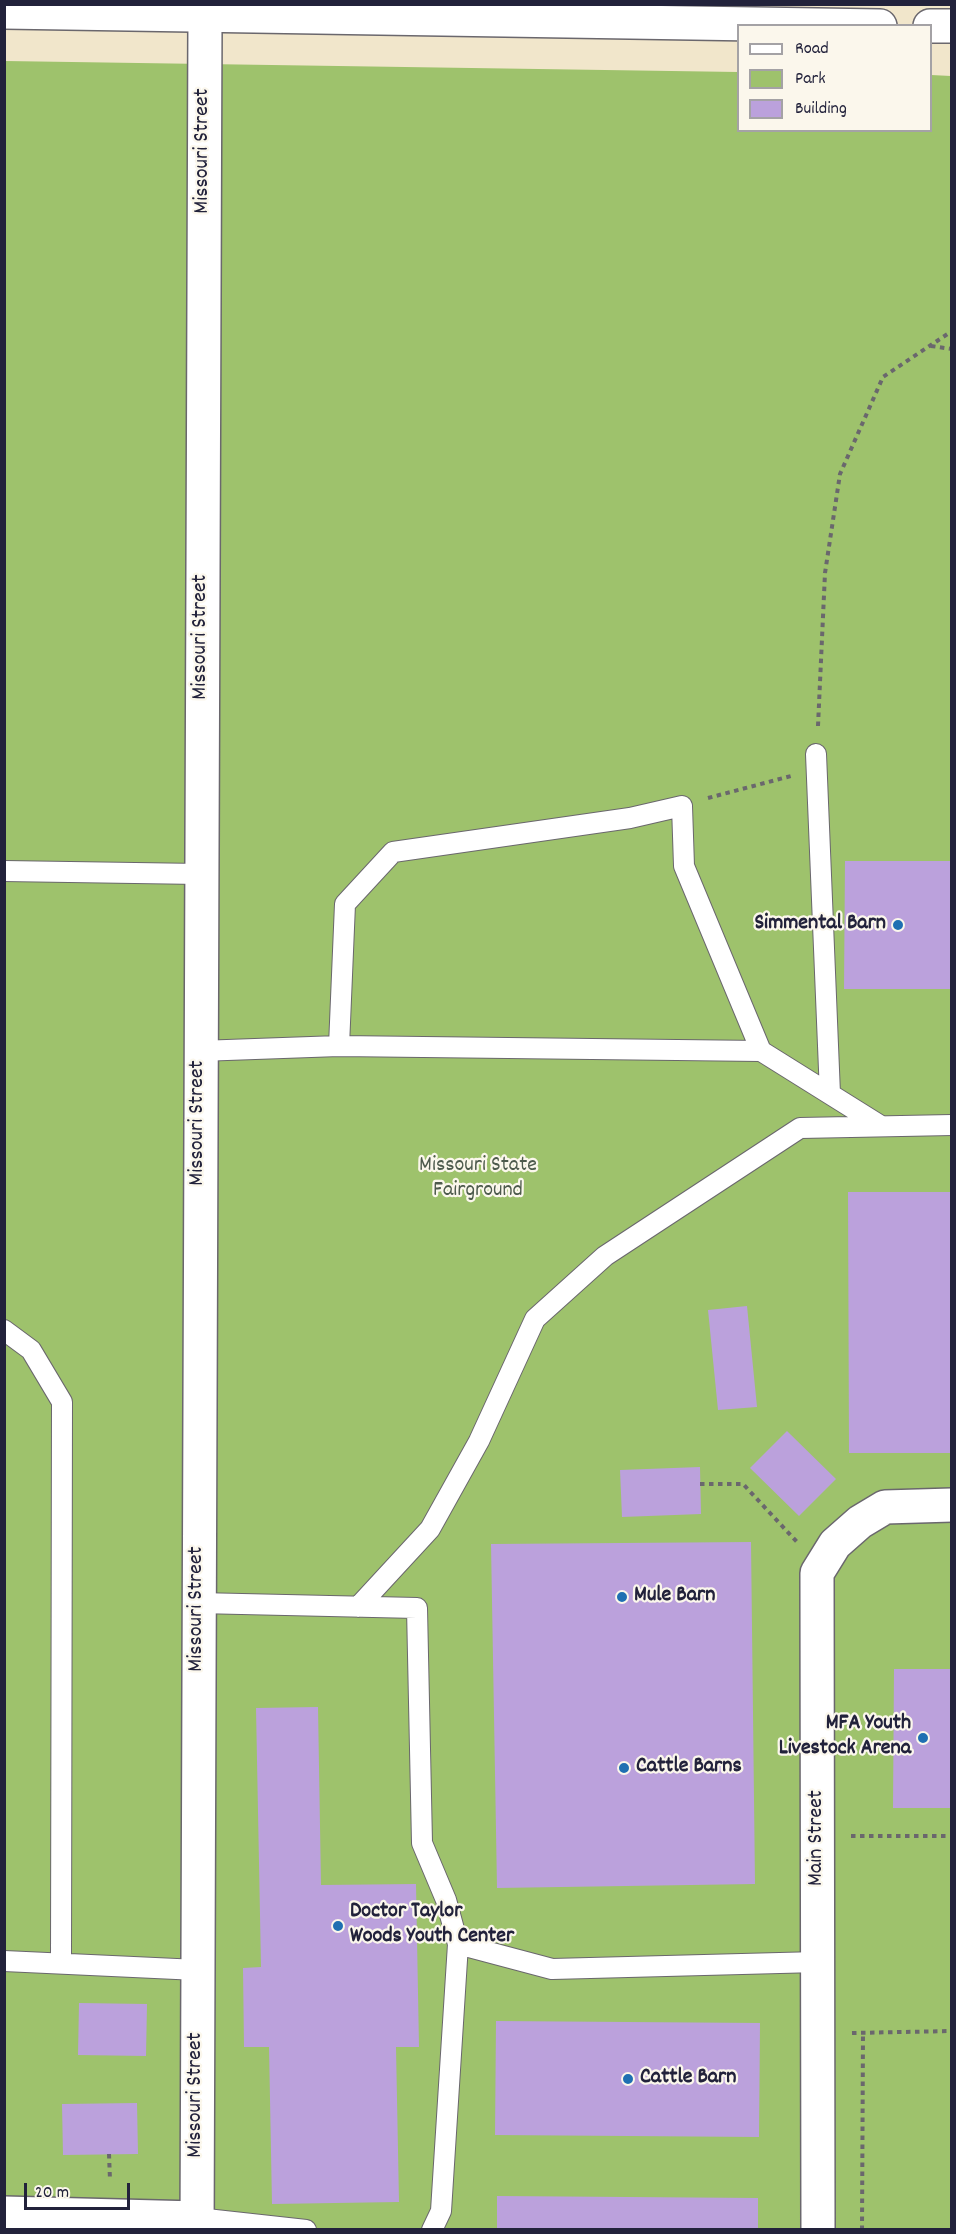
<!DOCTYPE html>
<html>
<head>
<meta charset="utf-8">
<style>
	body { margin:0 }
	#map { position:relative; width:956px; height:2234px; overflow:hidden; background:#f1e6cb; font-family:Dekko,sans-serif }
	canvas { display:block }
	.frame { position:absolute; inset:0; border:6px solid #22223b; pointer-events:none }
	.legend { position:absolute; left:737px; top:24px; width:195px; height:108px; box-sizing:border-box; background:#fbf7ec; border:2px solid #a4a2a5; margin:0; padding:8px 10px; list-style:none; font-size:18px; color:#22223b }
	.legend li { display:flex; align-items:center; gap:12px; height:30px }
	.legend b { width:30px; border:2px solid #a4a2a5 }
	.scale { position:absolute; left:24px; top:2183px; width:106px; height:27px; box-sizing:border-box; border:3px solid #22223b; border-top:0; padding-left:8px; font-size:18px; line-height:21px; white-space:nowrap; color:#22223b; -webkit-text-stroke:4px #fbf7ec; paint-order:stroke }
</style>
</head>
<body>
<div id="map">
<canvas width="956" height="2234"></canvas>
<div class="frame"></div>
<ul class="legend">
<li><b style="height:8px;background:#fff"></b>Road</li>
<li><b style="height:16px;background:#9ec26c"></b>Park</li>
<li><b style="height:16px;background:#bba1dc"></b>Building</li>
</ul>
<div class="scale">20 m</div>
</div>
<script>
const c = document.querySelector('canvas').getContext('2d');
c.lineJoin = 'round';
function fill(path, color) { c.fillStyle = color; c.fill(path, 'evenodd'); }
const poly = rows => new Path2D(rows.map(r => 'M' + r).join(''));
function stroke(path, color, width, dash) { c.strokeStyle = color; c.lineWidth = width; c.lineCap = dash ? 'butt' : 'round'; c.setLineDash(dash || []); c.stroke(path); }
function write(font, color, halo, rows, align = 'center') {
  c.font = font + ' Dekko,sans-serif'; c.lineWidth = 4.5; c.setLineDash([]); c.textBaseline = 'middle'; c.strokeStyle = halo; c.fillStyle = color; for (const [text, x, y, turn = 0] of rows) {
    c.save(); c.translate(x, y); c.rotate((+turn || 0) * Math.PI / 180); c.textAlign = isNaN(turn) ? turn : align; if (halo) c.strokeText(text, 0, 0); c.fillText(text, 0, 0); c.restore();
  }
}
fill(poly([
	[5,61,738,72,738,130,930,130,931,75,951,76,951,2229,5,2230]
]), '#9ec26c');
fill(poly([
	[845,861,952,861,952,989,844,989],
	[848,1192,952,1192,952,1453,849,1453],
	[747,1306,757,1407,718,1410,708,1310],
	[787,1431,836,1479,799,1516,750,1468],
	[700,1467,701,1514,622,1517,620,1470],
	[751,1542,755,1884,497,1888,491,1544],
	[894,1669,952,1669,952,1808,893,1808],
	[318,1707,321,1885,416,1884,419,2047,396,2047,399,2202,272,2204,269,2047,244,2047,243,1968,261,1967,256,1708],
	[79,2003,147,2004,146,2056,78,2055],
	[496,2021,760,2023,759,2137,495,2135],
	[137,2103,138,2154,63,2155,62,2104],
	[497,2196,758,2198,758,2230,497,2230]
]), '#bba1dc');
const lane = poly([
	[816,754,830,1094],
	[4,871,200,874],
	[339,1046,345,904,393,852,630,818,682,806,684,866,761,1051],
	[199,1051,339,1046,761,1051,881,1126],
	[4,1330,31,1350,62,1402,61,1962],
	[198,1603,417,1608,422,1843,446,1900,458,1944,552,1969,818,1962],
	[358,1607,430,1529,479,1441,535,1319,605,1256,800,1128,952,1125],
	[4,1961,198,1970],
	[197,2218,306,2230],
	[432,2230,441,2211,458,1944]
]);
const street = poly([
	[4,2213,197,2218],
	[197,2230,205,16],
	[818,2230,817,1573,835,1544,860,1522,885,1507,952,1505]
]);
const secondary = poly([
	[4,12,880,26],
	[930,26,952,26]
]);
stroke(lane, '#6a676d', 22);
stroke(street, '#6a676d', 36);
stroke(secondary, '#6a676d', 36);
stroke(poly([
	[931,346,952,349],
	[818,726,825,573,840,474,883,377,952,331],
	[708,798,791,776],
	[700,1484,743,1484,797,1542],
	[851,1836,952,1836],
	[852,2033,952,2031],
	[109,2154,110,2180],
	[862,2230,863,2033]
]), '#6a676d', 4, [4.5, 4.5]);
stroke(lane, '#fff', 20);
stroke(street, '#fff', 33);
stroke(secondary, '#fff', 33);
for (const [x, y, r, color] of [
	[898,925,6,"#1f6fb2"],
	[622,1597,6,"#1f6fb2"],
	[923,1738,6,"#1f6fb2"],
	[624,1768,6,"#1f6fb2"],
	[338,1926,6,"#1f6fb2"],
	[628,2079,6,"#1f6fb2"]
]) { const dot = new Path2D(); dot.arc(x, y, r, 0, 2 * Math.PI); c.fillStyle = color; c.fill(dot); stroke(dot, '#fbf7ec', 2); }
write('22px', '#22223b', '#fbf7ec', [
	["Missouri Street",204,151,-90],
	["Missouri Street",202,637,-90],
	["Missouri Street",199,1123,-90],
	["Missouri Street",198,1609,-90],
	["Main Street",818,1838,-90],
	["Missouri Street",197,2095,-90]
]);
write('bold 22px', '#22223b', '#fbf7ec', [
	["Simmental Barn",886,925,"right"],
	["Mule Barn",634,1597],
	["MFA Youth",911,1725,"right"],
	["Livestock Arena",911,1750,"right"],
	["Cattle Barns",636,1768],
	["Doctor Taylor",350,1913],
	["Woods Youth Center",350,1938],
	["Cattle Barn",640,2079]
], 'left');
write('22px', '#4d5a4c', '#fbf7ec', [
	["Missouri State",478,1167],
	["Fairground",478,1192]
]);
</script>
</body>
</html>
